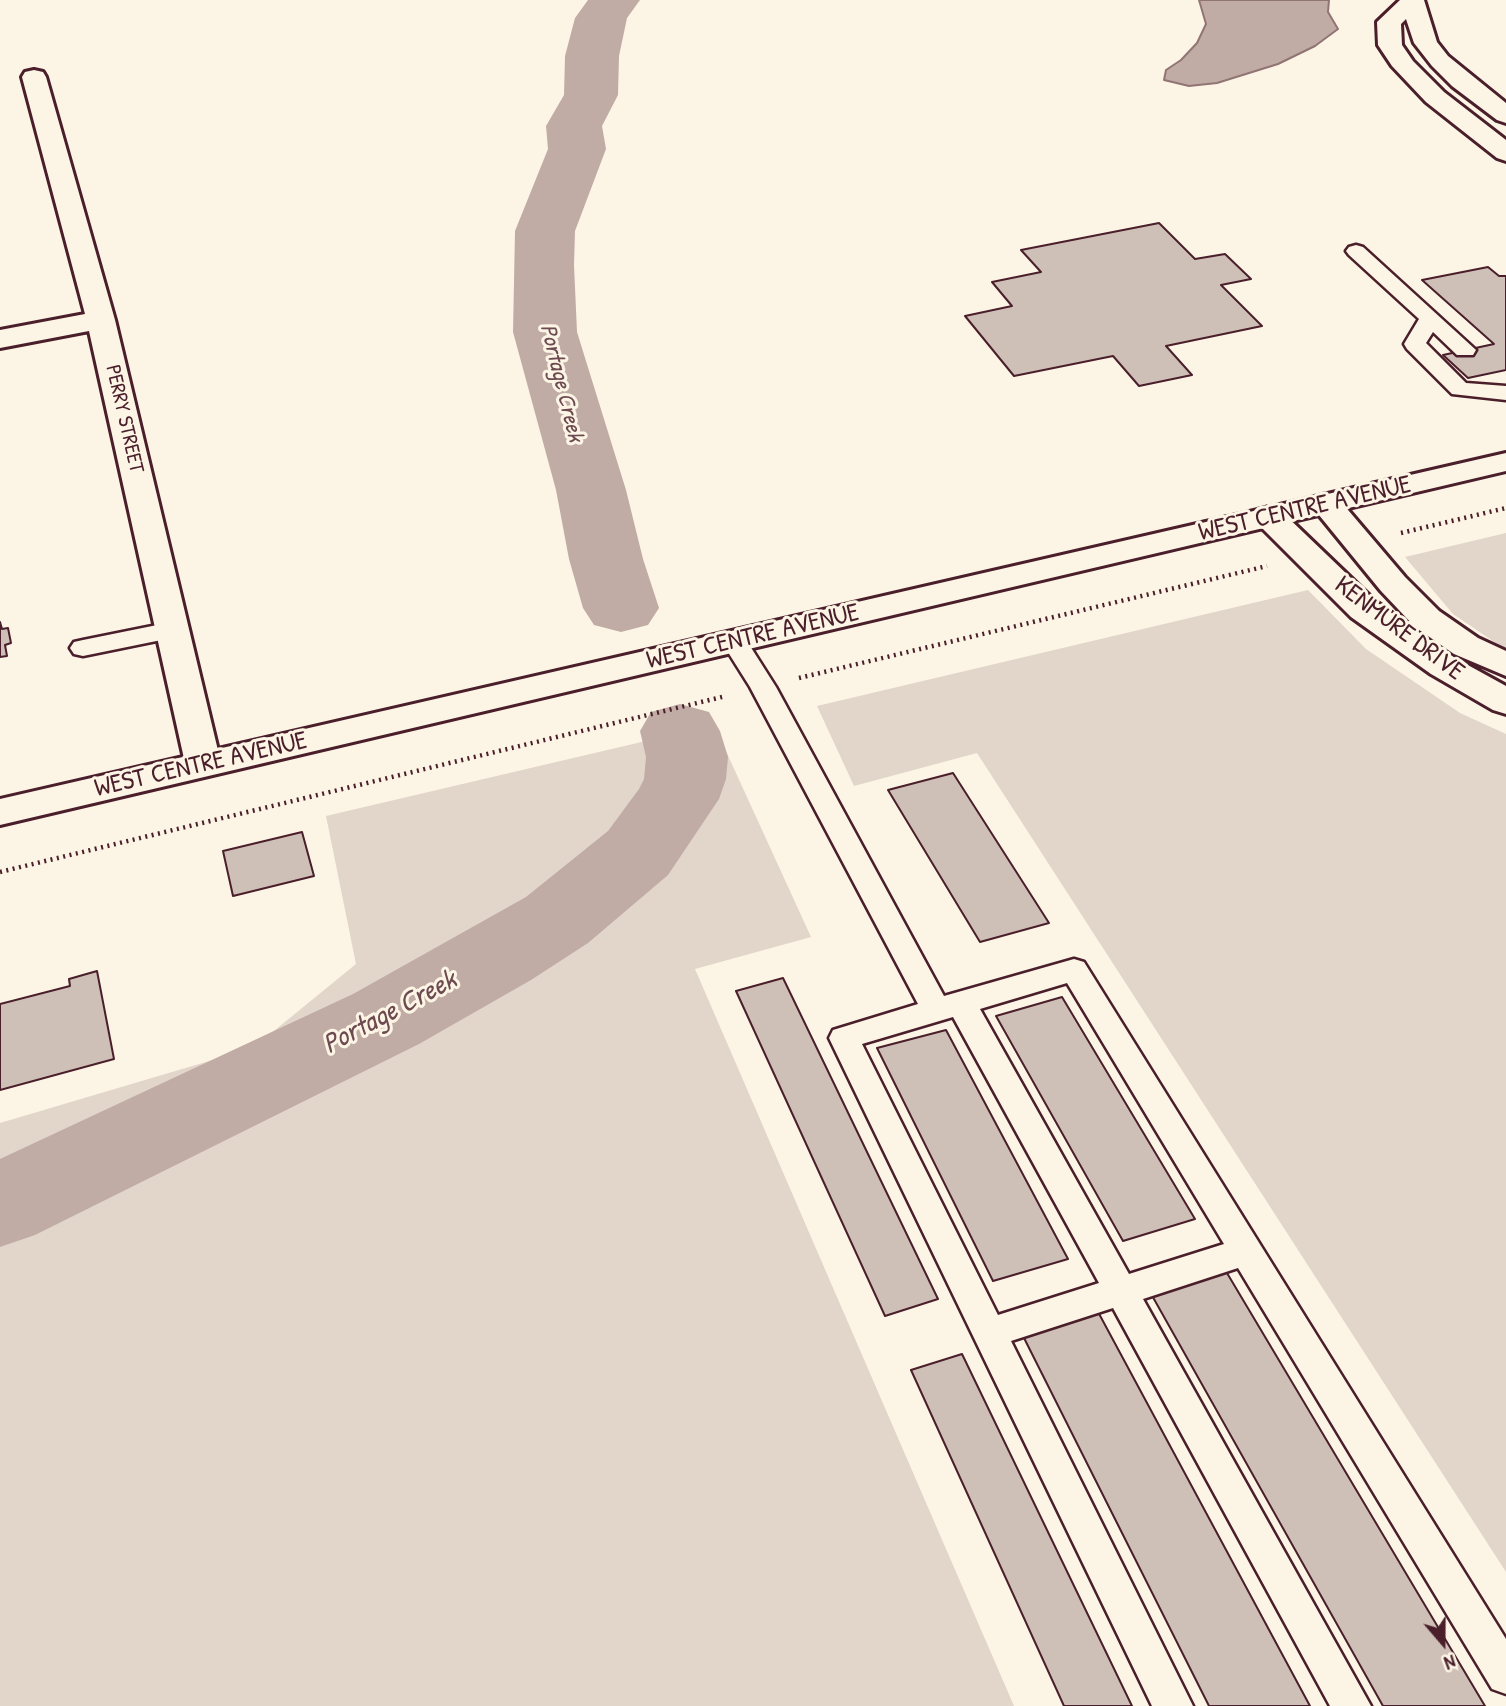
<!DOCTYPE html>
<html>
<head>
<meta charset="utf-8">
<style>
	body { margin:0 }
	#map { position:relative; width:1506px; height:1706px; overflow:hidden; background:#fcf5e5; font-family:"Patrick Hand",sans-serif }
	canvas { display:block }
	.north { position:absolute; left:1408px; top:1608px; width:70px; height:70px; -webkit-text-stroke:5px #fcf5e5; paint-order:stroke; rotate:160deg; font-size:19px; font-weight:700; line-height:28px; text-align:center; color:#4a1f2b }
	.north::after { content:''; display:block; margin:auto; width:24px; height:32px; background:#4a1f2b; clip-path:polygon(50% 0,100% 100%,50% 72%,0 100%) }
</style>
</head>
<body>
<div id="map">
<canvas width="1506" height="1706"></canvas>
<div class="north">N</div>
</div>
<script>
const c = document.querySelector('canvas').getContext('2d');
c.lineJoin = 'round';
function fill(path, color) { c.fillStyle = color; c.fill(path, 'evenodd'); }
const poly = rows => new Path2D(rows.map(r => 'M' + r).join(''));
function stroke(path, color, width, dash) { c.strokeStyle = color; c.lineWidth = width; c.lineCap = dash ? 'butt' : 'round'; c.setLineDash(dash || []); c.stroke(path); }
function write(font, color, halo, rows, align = 'center') {
  c.font = font + ' "Patrick Hand",sans-serif'; c.lineWidth = 6; c.setLineDash([]); c.textBaseline = 'middle'; c.strokeStyle = halo; c.fillStyle = color; for (const [text, x, y, turn = 0] of rows) {
    c.save(); c.translate(x, y); c.rotate((+turn || 0) * Math.PI / 180); c.textAlign = isNaN(turn) ? turn : align; if (halo) c.strokeText(text, 0, 0); c.fillText(text, 0, 0); c.restore();
  }
}
fill(poly([
	[1506,533,1506,650,1453,614,1405,557],
	[1308,590,1366,649,1460,713,1506,734,1506,1572,977,753,854,786,817,706],
	[714,725,811,937,695,969,1014,1706,0,1706,0,1123,253,1048,356,964,326,816]
]), '#e2d5ca');
const water = poly([
	[1199,0,1329,0,1328,12,1338,29,1315,46,1278,64,1217,83,1189,86,1164,80,1166,70,1181,60,1197,43,1206,24,1199,0]
]);
fill(water, '#c0aca5');
stroke(water, '#917474', 2);
fill(poly([
	[588,0,640,0,627,18,619,56,618,95,602,126,606,149,575,231,574,265,577,332,626,490,643,559,659,608,648,625,621,632,594,625,583,608,569,559,556,490,513,332,515,231,548,149,546,126,564,95,565,56,575,18,588,0],
	[680,704,709,712,720,731,728,757,726,779,719,799,668,875,588,943,531,980,419,1044,35,1235,0,1247,0,1159,353,994,526,897,608,831,639,789,644,779,646,757,640,731,651,712,680,704]
]), '#c0aca5');
const building = poly([
	[1159,223,1195,259,1225,254,1251,279,1221,285,1262,326,1166,346,1192,375,1139,386,1113,356,1014,376,965,316,1012,306,992,282,1041,272,1021,250,1159,223],
	[1488,267,1499,276,1506,276,1506,370,1468,378,1443,355,1494,344,1422,280,1488,267],
	[0,622,2,629,8,628,11,643,5,645,7,656,0,657,0,622],
	[953,773,1049,923,980,942,888,790,953,773],
	[302,832,314,876,233,896,223,851,302,832],
	[97,971,114,1059,0,1090,0,1004,70,986,69,979,97,971],
	[783,978,938,1299,885,1316,736,991,783,978],
	[1062,997,1195,1219,1123,1241,996,1016,1062,997],
	[946,1030,1068,1259,993,1281,877,1048,946,1030],
	[1224,1268,1485,1706,1383,1706,1150,1292,1224,1268],
	[1097,1310,1310,1706,1209,1706,1022,1334,1097,1310],
	[962,1354,1132,1706,1064,1706,911,1370,962,1354]
]);
fill(building, '#cfc0b7');
stroke(building, '#4a1f2b', 2);
const service = poly([
	[1356,245,1363,247,1476,350,1473,355,1457,355,1433,332,1426,343,1466,383,1506,386,1506,400,1452,394,1407,349,1404,344,1419,319,1349,255,1346,251,1349,247,1356,245],
	[172,622,181,624,185,630,181,636,83,656,74,654,70,648,74,642,83,640,172,622],
	[734,633,743,635,776,687,944,996,1074,959,1084,962,1506,1639,1506,1694,1492,1689,1238,1268,1143,1299,1371,1706,1330,1706,1113,1308,1011,1341,1193,1706,1152,1706,829,1038,833,1030,918,1004,750,687,721,641,725,635,734,633],
	[1067,983,1224,1244,1129,1274,980,1009,1067,983],
	[953,1017,1099,1283,998,1315,862,1044,953,1017]
]);
const minor = poly([
	[1400,0,1424,0,1437,42,1448,56,1506,103,1506,123,1497,120,1452,86,1432,66,1414,43,1406,19,1401,24,1402,45,1413,61,1444,92,1506,140,1506,161,1497,158,1426,102,1392,66,1378,45,1377,22,1400,0],
	[34,70,43,72,46,77,115,320,221,763,216,772,203,776,190,772,185,763,89,331,0,348,0,330,85,314,22,77,25,72,34,70],
	[1326,494,1337,497,1405,577,1439,611,1478,638,1506,651,1506,676,1454,654,1415,627,1381,591,1310,504,1315,497,1326,494],
	[1269,507,1280,510,1375,601,1455,658,1506,686,1506,714,1493,710,1431,674,1351,617,1258,524,1253,517,1258,510,1269,507]
]);
const primary = poly([
	[1506,453,1506,471,0,825,0,799,1506,453]
]);
stroke(service, '#4a1f2b', 5);
stroke(minor, '#4a1f2b', 6);
stroke(primary, '#4a1f2b', 6);
stroke(poly([
	[1401,533,1506,508],
	[799,678,1267,566],
	[0,872,726,696]
]), '#4a1f2b', 4.5, [2, 4.5]);
fill(service, '#fcf5e5');
fill(minor, '#fcf5e5');
fill(primary, '#fcf5e5');
write('21px', '#4a1f2b', '#fcf5e5', [
	["PERRY STREET",124,419,77]
]);
write('italic 23px', '#6d4950', '#fcf5e5', [
	["Portage Creek",561,383,76]
]);
write('26px', '#4a1f2b', '#fcf5e5', [
	["WEST CENTRE AVENUE",1305,509,-13],
	["KENMURE DRIVE",1399,629,37],
	["WEST CENTRE AVENUE",753,637,-13],
	["WEST CENTRE AVENUE",201,765,-13]
]);
write('italic 28px', '#6d4950', '#fcf5e5', [
	["Portage Creek",390,1013,-28]
]);
</script>
</body>
</html>
